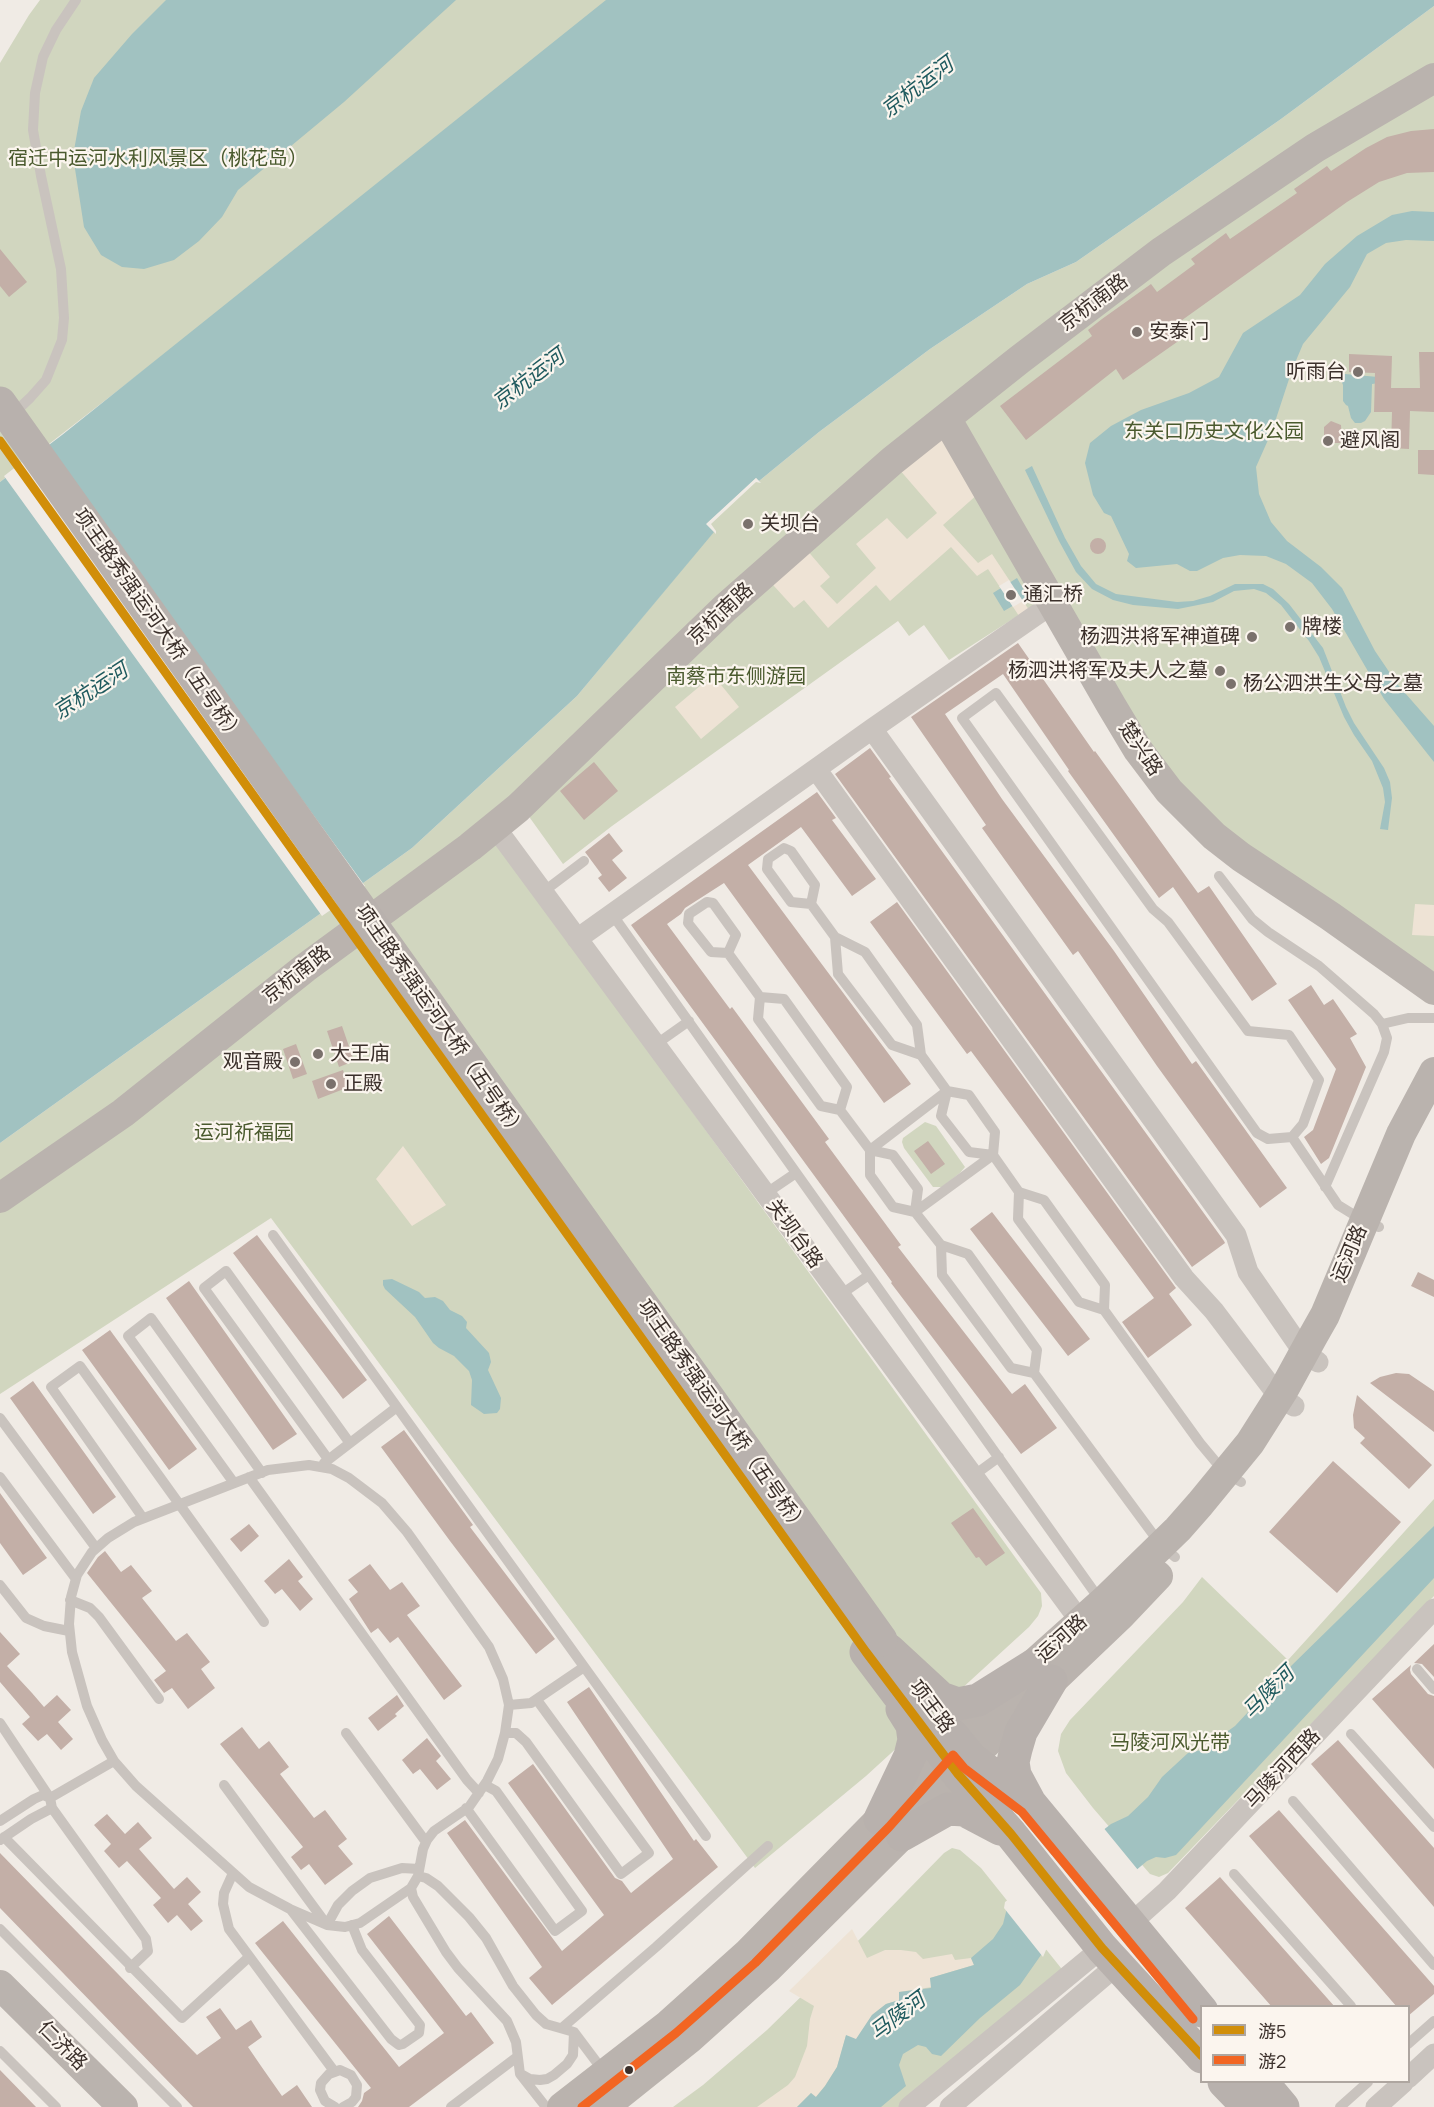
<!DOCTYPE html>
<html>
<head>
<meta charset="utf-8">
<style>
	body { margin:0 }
	#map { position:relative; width:1434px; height:2107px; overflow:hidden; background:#f0ebe5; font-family:Manrope,"Noto Sans SC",sans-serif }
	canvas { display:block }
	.legend { position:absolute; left:1200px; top:2005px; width:210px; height:78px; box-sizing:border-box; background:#fbf5ee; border:2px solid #aea6a0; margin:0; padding:8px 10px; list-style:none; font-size:18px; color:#3b302b }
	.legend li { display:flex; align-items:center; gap:12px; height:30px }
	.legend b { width:30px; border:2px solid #aea6a0 }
</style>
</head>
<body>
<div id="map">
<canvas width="1434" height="2107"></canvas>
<ul class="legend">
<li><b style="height:8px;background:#d18e09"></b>游5</li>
<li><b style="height:8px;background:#f26522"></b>游2</li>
</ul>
</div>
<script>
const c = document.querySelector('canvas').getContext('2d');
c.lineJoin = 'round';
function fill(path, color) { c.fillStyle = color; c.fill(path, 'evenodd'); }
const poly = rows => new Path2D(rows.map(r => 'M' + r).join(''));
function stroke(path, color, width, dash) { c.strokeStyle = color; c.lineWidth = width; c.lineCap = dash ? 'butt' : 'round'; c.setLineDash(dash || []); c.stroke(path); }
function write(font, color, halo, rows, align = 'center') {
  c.font = font + ' Manrope,"Noto Sans SC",sans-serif'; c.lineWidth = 4.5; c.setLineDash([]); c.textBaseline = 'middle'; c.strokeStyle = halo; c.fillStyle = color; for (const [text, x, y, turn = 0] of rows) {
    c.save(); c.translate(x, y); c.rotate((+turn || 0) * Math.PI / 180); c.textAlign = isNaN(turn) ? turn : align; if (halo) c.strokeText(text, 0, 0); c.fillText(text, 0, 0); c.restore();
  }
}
fill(poly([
	[40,0,621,0,0,482,0,63,29,15],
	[1434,6,1434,972,1210,822,1137,731,1061,588,949,660,924,625,909,636,898,621,612,826,563,864,530,818,531,805,509,803,154,1075,0,1183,0,1143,412,848,577,696,713,532,706,524,756,478,759,481,819,432,930,349,1027,284,1076,262,1281,119],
	[497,842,1041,1593,1042,1606,1038,1616,1029,1627,866,1776,755,1868,271,1218,0,1394,0,1209],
	[925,1122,936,1126,965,1167,960,1173,942,1187,933,1187,904,1148,902,1142,903,1138],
	[1434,1499,1434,1596,1168,1873,1159,1877,1150,1874,1093,1808,1066,1773,1058,1751,1061,1734,1070,1720,1183,1602,1202,1577,1288,1660],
	[952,1848,960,1850,981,1868,1065,1973,899,2107,673,2107,703,2085,767,2030,864,1935,944,1853]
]), '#d1d6bf');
fill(poly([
	[936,426,978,494,943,525,978,563,992,554,1029,610,1019,616,988,569,977,576,951,547,890,601,876,585,828,628,804,600,794,608,764,575,800,542,830,577,820,586,837,604,876,568,856,544,887,518,907,539,937,513,892,461],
	[713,675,739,707,701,739,675,707],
	[1415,904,1434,905,1434,936,1412,935],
	[403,1146,446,1205,412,1226,376,1179],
	[852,1929,867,1958,885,1950,901,1950,916,1952,923,1959,952,1954,955,1960,971,1958,974,1965,930,1978,932,1987,899,1992,900,2000,886,2004,872,2015,856,2040,846,2036,837,2067,825,2086,815,2098,811,2093,797,2107,757,2107,788,2085,795,2077,807,2046,810,2019,814,2006,789,1991]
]), '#eee3d5');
fill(poly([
	[166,0,456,0,344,102,238,190,222,217,199,241,174,260,144,269,122,267,101,255,84,227,73,156,81,111,94,78,132,34],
	[606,0,1434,0,1434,6,1281,119,1076,262,1027,284,930,349,819,432,759,481,756,478,707,524,714,532,577,696,412,848,0,1143,0,482,62,435],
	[1412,211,1434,212,1434,241,1406,240,1386,243,1367,254,1350,287,1303,344,1292,370,1272,431,1256,467,1259,494,1271,522,1287,541,1321,567,1342,588,1375,651,1398,685,1434,726,1434,762,1384,699,1332,609,1312,583,1286,564,1266,556,1240,555,1223,558,1197,571,1190,571,1177,564,1136,568,1127,561,1129,554,1111,516,1104,513,1093,495,1085,463,1090,443,1111,426,1141,410,1189,393,1219,377,1243,333,1300,295,1325,264,1357,236,1392,215],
	[1345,374,1378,377,1379,383,1372,384,1371,412,1365,421,1361,423,1355,423,1351,418,1348,406,1346,405,1343,401,1343,385,1341,380,1342,376],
	[1032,466,1065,538,1081,566,1096,584,1116,594,1177,602,1193,601,1210,596,1235,584,1263,584,1273,589,1289,604,1323,648,1346,707,1354,723,1384,768,1390,782,1392,798,1388,830,1380,829,1385,802,1383,788,1372,761,1354,735,1344,717,1319,657,1309,641,1281,605,1266,593,1254,589,1234,591,1213,602,1178,609,1133,605,1113,600,1092,589,1076,572,1059,541,1025,470],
	[1017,578,1028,597,1004,611,993,593],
	[392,1279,419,1292,425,1298,435,1297,443,1301,450,1310,462,1316,467,1322,466,1328,489,1353,491,1362,488,1370,501,1398,500,1409,497,1413,484,1414,471,1405,472,1380,469,1371,454,1356,439,1348,433,1343,415,1317,385,1289,383,1285,383,1280],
	[1434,1526,1434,1578,1176,1855,1165,1858,1156,1857,1147,1861,1044,1948,1041,1955,1020,1985,980,2018,941,2056,932,2054,926,2047,918,2045,903,2054,899,2065,906,2086,881,2107,797,2107,811,2093,816,2097,825,2086,837,2067,846,2035,856,2039,872,2015,886,2004,899,2000,899,1992,931,1988,930,1978,974,1965,971,1958,993,1939,1003,1924,1008,1904,1111,1824,1128,1816,1148,1797,1162,1777,1188,1753,1201,1750,1235,1726,1289,1668]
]), '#a1c2c1');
fill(poly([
	[44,445,365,886,322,916,4,476],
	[756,478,761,483,756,482,711,524,716,531,716,534,706,524],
	[1009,580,1023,601,1013,607,999,586],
	[1102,1826,1138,1870,1046,1950,1043,1957,1004,1908,1005,1902]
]), '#f0ebe5');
fill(poly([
	[1434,129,1434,172,1407,173,1379,182,1347,202,1178,323,1187,335,1123,380,1116,369,1026,440,1000,406,1092,336,1088,330,1102,319,1151,284,1157,292,1195,264,1191,259,1226,233,1230,239,1297,193,1294,189,1327,166,1331,171,1366,148,1387,137,1411,131],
	[0,249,27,282,9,297,0,286],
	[1419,352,1434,352,1434,412,1410,411,1409,449,1391,448,1392,412,1374,412,1375,373,1349,372,1349,354,1392,356,1391,388,1420,388],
	[1331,421,1341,425,1342,443,1324,443,1324,427],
	[1418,450,1434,450,1434,475,1418,474],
	'1090 546a8 8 0 1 1 16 0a8 8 0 1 1-16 0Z',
	[1018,643,1094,752,1095,751,1198,893,1209,886,1277,984,1252,1001,1173,887,1159,898,1068,771,1069,770,1003,674,945,714,1002,799,1114,951,1192,1064,1196,1061,1287,1188,1260,1208,1157,1066,1078,951,1073,955,982,828,986,825,911,717],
	[870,748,891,777,889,778,1224,1241,1225,1243,1192,1267,835,774],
	[594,762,618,791,584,820,560,791],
	[817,792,836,818,832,820,876,879,852,896,801,827,748,865,911,1084,884,1103,724,883,685,908,681,914,667,924,730,1009,732,1007,829,1139,825,1142,901,1245,898,1247,1012,1394,1025,1384,1057,1428,1021,1454,891,1283,892,1282,631,925],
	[609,833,623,851,612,860,627,878,609,892,598,878,602,875,585,852],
	[897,902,1176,1288,1169,1294,1192,1325,1148,1358,1122,1322,1154,1298,971,1051,967,1054,870,922],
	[1311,985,1324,1005,1333,999,1357,1034,1350,1038,1366,1067,1329,1158,1321,1164,1304,1137,1313,1130,1336,1069,1288,1000],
	[342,1026,354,1061,339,1067,327,1031],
	[296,1044,307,1074,293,1079,283,1049],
	[343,1070,349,1087,318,1099,312,1081],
	[928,1141,945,1164,931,1174,914,1151],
	[992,1212,1090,1339,1068,1356,970,1229],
	[257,1235,367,1380,343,1399,233,1253],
	[1418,1272,1434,1280,1434,1297,1411,1286],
	[189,1281,297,1434,273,1450,166,1298],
	[110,1330,197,1449,169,1470,82,1350],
	[1396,1373,1409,1374,1434,1391,1434,1432,1370,1383,1380,1377],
	[33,1381,116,1497,93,1514,10,1398],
	[1357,1395,1432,1465,1409,1489,1360,1443,1365,1438,1354,1428,1353,1415],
	[404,1430,473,1525,470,1527,555,1639,536,1654,450,1541,381,1447],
	[1333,1461,1401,1522,1337,1593,1269,1532],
	[0,1493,47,1558,23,1575,0,1543],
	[973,1508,1005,1553,986,1566,979,1557,976,1558,951,1523],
	[249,1524,259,1536,241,1552,230,1539],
	[105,1551,121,1572,131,1565,152,1591,142,1598,176,1641,187,1633,210,1662,201,1669,215,1688,188,1709,172,1688,164,1693,154,1680,166,1671,87,1573,98,1557],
	[289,1559,303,1577,298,1581,313,1599,300,1611,282,1589,275,1594,264,1581],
	[370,1564,390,1590,402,1582,420,1606,407,1615,462,1686,444,1700,398,1637,390,1643,378,1628,371,1633,349,1599,358,1592,348,1580],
	[0,1632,20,1654,7,1666,32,1693,44,1707,57,1695,71,1710,58,1722,73,1739,61,1750,47,1734,38,1741,22,1724,30,1717,0,1682],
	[1434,1644,1434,1677,1422,1664,1414,1663],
	[1411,1665,1410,1670,1411,1674,1428,1694,1434,1696,1434,1769,1372,1699],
	[589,1687,694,1841,696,1839,718,1867,552,2005,529,1978,542,1967,447,1833,465,1820,562,1951,604,1915,508,1783,533,1764,615,1878,622,1881,631,1893,673,1859,567,1702],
	[397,1695,404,1706,395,1714,397,1716,378,1731,368,1718],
	[242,1727,259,1749,269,1741,289,1767,280,1774,314,1818,325,1810,347,1839,338,1846,353,1864,325,1885,309,1864,301,1870,291,1857,303,1847,220,1744],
	[427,1738,441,1756,436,1761,451,1779,437,1790,420,1769,413,1774,402,1760],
	[1338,1740,1434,1848,1434,1907,1311,1764],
	[1279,1810,1434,1986,1434,1994,1408,2016,1408,2007,1397,2007,1249,1836],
	[107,1814,125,1834,138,1822,152,1838,139,1849,174,1889,187,1877,201,1892,188,1904,203,1921,191,1931,177,1915,168,1923,153,1905,161,1898,127,1861,119,1868,104,1851,111,1844,94,1825],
	[0,1853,197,2055,221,2038,206,2017,220,2008,236,2030,251,2020,262,2037,248,2047,261,2066,282,2096,297,2085,312,2107,193,2107,0,1908],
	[1220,1877,1335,2007,1272,2007,1185,1908],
	[389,1916,466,2016,471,2012,494,2043,409,2107,358,2107,362,2101,364,2093,371,2088,255,1943,283,1921,399,2067,444,2033,367,1934],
	[0,2070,36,2107,0,2107]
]), '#c3afa7');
stroke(poly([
	[13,414,30,398,46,380,62,340,64,318,61,269,41,176,33,130,35,93,43,57,56,30,76,0],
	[1219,876,1252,919,1268,932,1319,966,1374,1014,1382,1024,1387,1038,1384,1052,1325,1187],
	[543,892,584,861],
	[811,904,815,885,791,851,784,848,768,859,767,869,791,902,811,904,835,937,838,974,892,1045,921,1055,947,1091,941,1116,969,1152,993,1155,1019,1192,1018,1219,1079,1302,1104,1310,1200,1443,1225,1473,1241,1482],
	[612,914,1100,1600],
	[835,937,865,952,917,1025,921,1055],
	[728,953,736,935,713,903,707,902,689,914,688,923,711,952,728,953,760,997,758,1019,821,1106,840,1110,870,1150,870,1175,893,1207,915,1212,941,1245,942,1275,1011,1368,1034,1373,1161,1545,1175,1557],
	[760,997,784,999,847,1087,840,1110],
	[1382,1024,1408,1018,1434,1018],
	[655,1045,689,1021],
	[1292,1137,1268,1139,1257,1133,962,718,996,693,1153,909,1168,922,1248,1031,1289,1035,1319,1080,1303,1124,1292,1137,1338,1205,1364,1221,1379,1227],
	[870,1150,947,1091,969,1095,995,1132,993,1155,915,1212],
	[870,1150,893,1155,918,1189,915,1212],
	[1019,1192,1044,1200,1105,1285,1104,1310],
	[765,1194,796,1173],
	[273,1235,706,1836],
	[941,1245,968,1254,1037,1350,1034,1373],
	[840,1295,869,1275],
	[0,1418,96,1548],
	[328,1459,204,1288,226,1271,349,1442],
	[324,1463,397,1407],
	[973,1476,999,1457],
	[0,1477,76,1579],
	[249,1477,467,1780,479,1793],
	[234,1483,128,1336,151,1318,262,1473],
	[143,1518,51,1387,80,1366,264,1622],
	[0,1585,26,1618,44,1626,69,1631],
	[70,1600,90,1608,99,1617,159,1699],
	[1417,1669,1434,1689],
	[509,1705,531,1703,584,1667],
	[0,1723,50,1798,114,1761],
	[346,1733,426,1842],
	[505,1733,516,1733,526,1742,621,1874,649,1853,537,1700],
	[1351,1734,1434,1827],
	[224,1785,327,1925,338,1905,352,1891,370,1878,402,1868,419,1869],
	[1293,1801,1434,1965],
	[52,1808,146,1939,148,1951,130,1968],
	[466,1808,555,1931,582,1911,496,1791,485,1785],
	[0,1821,34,1799,43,1795,50,1798,52,1808,31,1819,0,1840],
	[4,1837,182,2018,249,1957],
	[233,1873,224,1893,223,1904,229,1929,334,2071],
	[1234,1874,1351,2006],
	[411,1888,360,1923,345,1927,327,1925,290,1909,249,1887,136,1786,114,1761,102,1740,87,1706,72,1652,69,1624,71,1597,77,1575,92,1552,108,1538,134,1522,268,1470,309,1465,332,1469,349,1478,382,1503,407,1532,489,1647,503,1679,509,1705,505,1733,498,1759,487,1781,469,1807,434,1831,427,1840,423,1849,418,1876],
	[291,1910,391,2039,399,2045,403,2044,419,2033,420,2025,362,1950,352,1925],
	[0,1929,177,2107],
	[563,2027,656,1947,768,1846],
	[1408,2044,1434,2021],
	[0,2051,56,2107],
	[521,2074,530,2079,540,2080,547,2079,554,2075,567,2064,573,2055,574,2032],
	[335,2107,325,2101,320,2090,321,2083,329,2074,340,2070,351,2075,357,2085,356,2097,352,2102,343,2107],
	[451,2107,517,2057],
	[546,2107,520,2074,516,2042,507,2021,458,1968,446,1952,413,1897,411,1888,418,1876,426,1878,438,1886,469,1917,486,1938,513,1986,536,2015,546,2024,574,2032,604,2072],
	[1340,2107,1368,2082]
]), '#c9c3be', 10);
stroke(poly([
	[872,729,1236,1235,1248,1272,1304,1353,1318,1362],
	[816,769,1184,1278,1214,1311,1279,1397,1294,1406],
	[495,827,1089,1633],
	[577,939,872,729,1052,604],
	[1129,1925,1167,1891,1434,1609],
	[1408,2078,1434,2054],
	[909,2107,1102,1948],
	[950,2107,1117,1965],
	[1376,2107,1404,2082]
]), '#c9c3be', 21);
stroke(poly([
	[946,418,1111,705,1138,750,1169,791,1214,836,1241,857,1330,916,1434,990],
	[0,1198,123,1113,305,968,470,847,518,808,725,608,892,461,1019,360,1161,252,1315,148,1434,78],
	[0,1985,123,2107],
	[562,2107,669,2024,747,1954,880,1819,953,1736,1105,1600,1178,1529,1200,1504,1250,1443,1283,1391,1312,1338,1325,1315,1401,1134,1434,1072],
	[604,2107,689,2039,768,1968,902,1835,971,1758,1120,1616,1158,1576]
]), '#bab3ae', 30);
stroke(poly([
	[889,1650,941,1698,958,1704,978,1700,1034,1665],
	[866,1652,958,1774,1011,1834,1102,1948,1202,2057],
	[952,1735,971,1758,1030,1803,1202,2011],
	[1029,1801,1015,1775,1013,1762,1016,1749,1021,1732,1051,1681],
	[880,1819,910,1756,914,1740,912,1725,902,1709],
	[902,1835,948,1809,964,1810,1000,1829],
	[1224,2082,1248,2107],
	[1262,2082,1283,2107]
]), '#b8b1ad', 33);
stroke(poly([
	[0,403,881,1640]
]), '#b8b1ad', 33);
stroke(poly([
	[0,441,866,1652,958,1774,1011,1834,1102,1948,1202,2056]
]), '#d18e09', 9);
stroke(poly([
	[582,2107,676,2033,755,1963,889,1827,953,1755,964,1768,1022,1812,1193,2019]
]), '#f26522', 9);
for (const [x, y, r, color] of [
	[1137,332,6,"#7a716c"],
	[1358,372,6,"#7a716c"],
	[1328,441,6,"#7a716c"],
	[748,524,6,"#7a716c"],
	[1011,595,6,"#7a716c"],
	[1290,627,6,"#7a716c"],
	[1252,637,6,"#7a716c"],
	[1220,671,6,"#7a716c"],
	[1231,684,6,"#7a716c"],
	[318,1054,6,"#7a716c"],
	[295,1062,6,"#7a716c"],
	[331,1084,6,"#7a716c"],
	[629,2070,5,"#3b302b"]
]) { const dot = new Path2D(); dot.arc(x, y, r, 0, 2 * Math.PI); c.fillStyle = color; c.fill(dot); stroke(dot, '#fbf5ee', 2); }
write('20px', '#4a5a2e', '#fbf5ee', [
	["宿迁中运河水利风景区（桃花岛）",158,159],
	["东关口历史文化公园",1214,432],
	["南蔡市东侧游园",736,677],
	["运河祈福园",244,1133],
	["马陵河风光带",1170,1743]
]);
write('20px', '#3b302b', '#fbf5ee', [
	["京杭南路",1094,303,-37],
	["京杭南路",721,614,-43],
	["项王路秀强运河大桥（五号桥）",158,626,55],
	["楚兴路",1140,749,56],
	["京杭南路",297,975,-38],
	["项王路秀强运河大桥（五号桥）",440,1022,55],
	["关坝台路",794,1234,54],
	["运河路",1350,1254,-67],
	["项王路秀强运河大桥（五号桥）",722,1417,55],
	["运河路",1062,1639,-42],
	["项王路",931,1707,53],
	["马陵河西路",1283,1769,-47],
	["仁济路",62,2046,45]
]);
write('20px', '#3b302b', '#fbf5ee', [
	["安泰门",1149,332],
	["听雨台",1346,372,"right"],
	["避风阁",1340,441],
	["关坝台",760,524],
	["通汇桥",1023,595],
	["牌楼",1302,627],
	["杨泗洪将军神道碑",1240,637,"right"],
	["杨泗洪将军及夫人之墓",1208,671,"right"],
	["杨公泗洪生父母之墓",1243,684],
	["大王庙",330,1054],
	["观音殿",283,1062,"right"],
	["正殿",343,1084]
], 'left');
write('italic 21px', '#1f5a5e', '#fbf5ee', [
	["京杭运河",918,88,-37],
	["京杭运河",529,380,-37],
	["京杭运河",91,692,-33],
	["马陵河",1269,1693,-45],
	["马陵河",898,2017,-37]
]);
</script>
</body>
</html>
